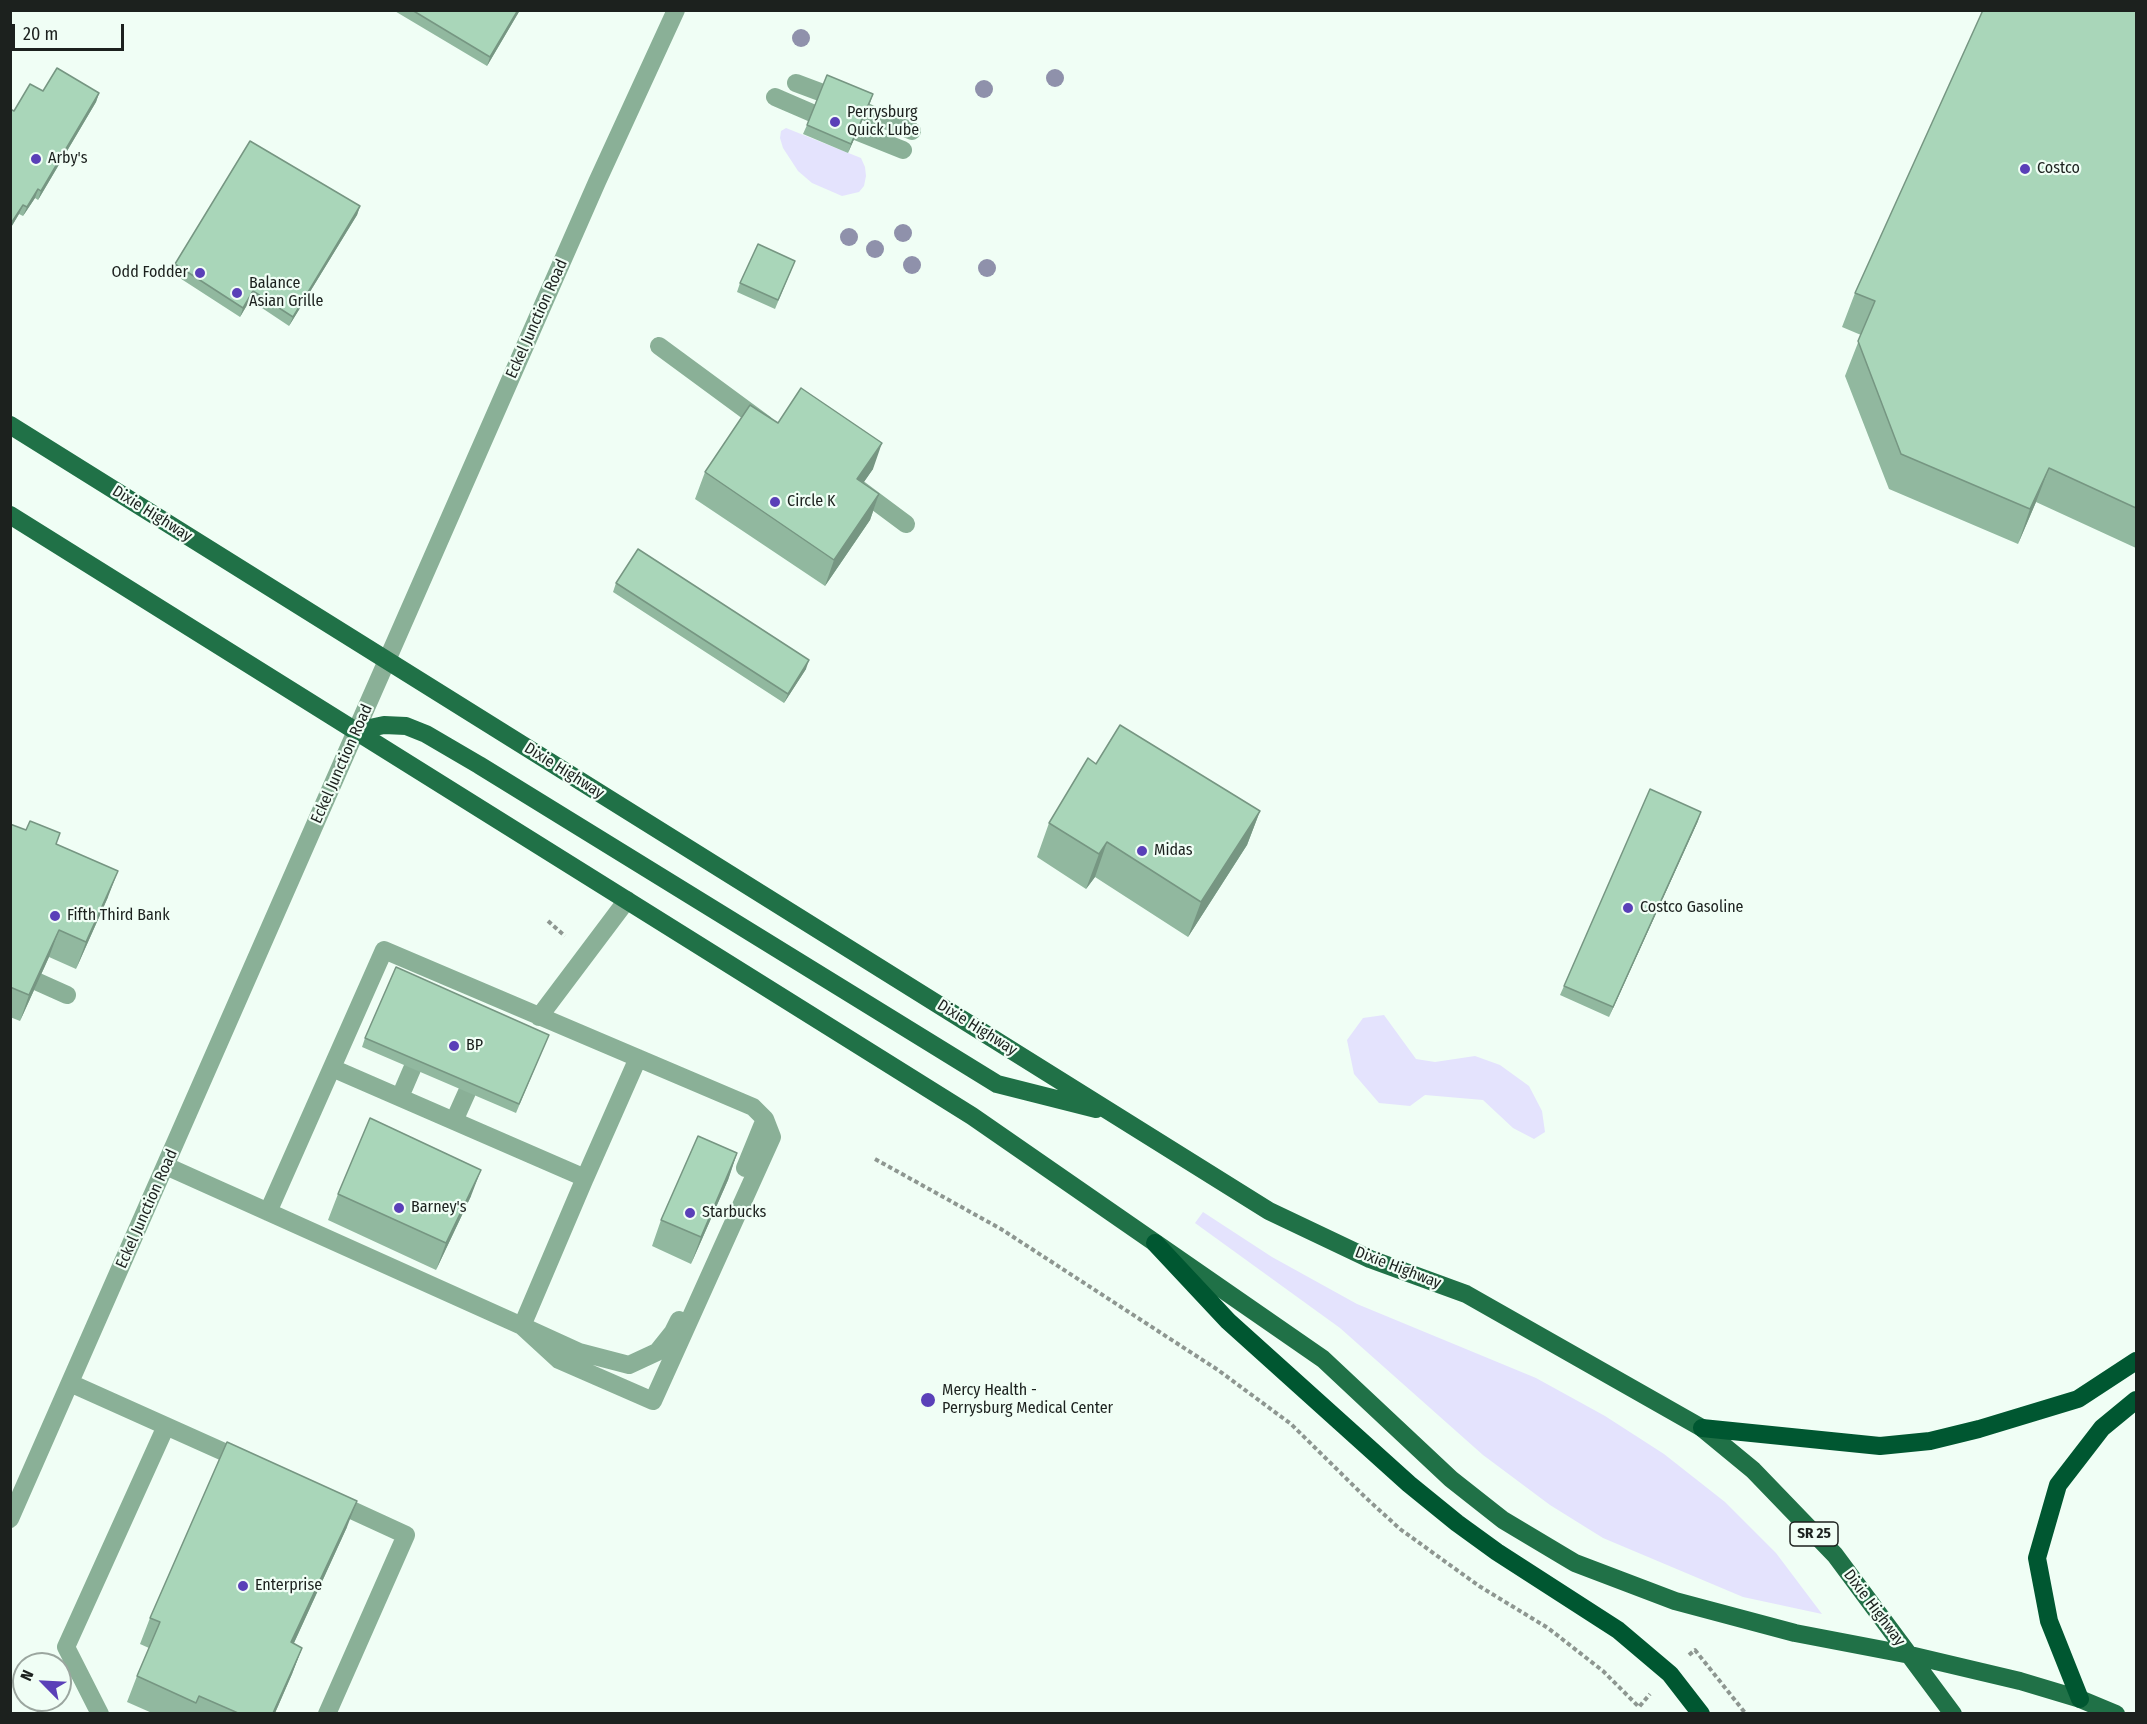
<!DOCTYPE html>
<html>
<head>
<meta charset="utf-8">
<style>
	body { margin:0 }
	#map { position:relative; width:2147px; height:1724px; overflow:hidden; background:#f0fef5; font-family:"Fira Sans Condensed",sans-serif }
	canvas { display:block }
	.frame { position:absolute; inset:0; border:12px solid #1c211e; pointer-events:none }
	.north { position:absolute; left:12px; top:1652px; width:60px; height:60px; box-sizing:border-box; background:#f0fef5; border:2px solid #9ba69f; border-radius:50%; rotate:294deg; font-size:16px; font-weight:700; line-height:24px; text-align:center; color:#1c211e }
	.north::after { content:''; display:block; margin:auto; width:21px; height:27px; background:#5a40b8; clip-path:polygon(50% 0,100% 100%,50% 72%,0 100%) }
	.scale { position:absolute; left:12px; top:24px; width:112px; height:27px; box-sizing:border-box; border:3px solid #1c211e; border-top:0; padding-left:8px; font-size:18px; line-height:21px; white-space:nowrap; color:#1c211e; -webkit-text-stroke:4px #f0fef5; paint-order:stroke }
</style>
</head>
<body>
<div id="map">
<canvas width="2147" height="1724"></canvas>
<div class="frame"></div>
<div class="north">N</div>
<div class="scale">20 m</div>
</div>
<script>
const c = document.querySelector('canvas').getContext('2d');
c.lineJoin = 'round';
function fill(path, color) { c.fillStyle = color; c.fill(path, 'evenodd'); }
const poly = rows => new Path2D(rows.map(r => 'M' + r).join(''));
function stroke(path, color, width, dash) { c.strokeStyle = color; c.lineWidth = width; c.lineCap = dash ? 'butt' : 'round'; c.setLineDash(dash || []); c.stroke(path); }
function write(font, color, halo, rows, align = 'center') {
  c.font = font + ' "Fira Sans Condensed",sans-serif'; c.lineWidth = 4.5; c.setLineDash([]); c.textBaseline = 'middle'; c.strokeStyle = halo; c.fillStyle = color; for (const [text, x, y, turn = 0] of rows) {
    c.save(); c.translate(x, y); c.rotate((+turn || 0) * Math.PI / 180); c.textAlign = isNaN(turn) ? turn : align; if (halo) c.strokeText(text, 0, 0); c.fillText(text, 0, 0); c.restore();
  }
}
fill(poly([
	[786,128,861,158,865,167,866,176,864,186,859,192,842,196,812,183,798,171,783,148,780,138,781,131],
	[1384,1015,1416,1059,1435,1062,1475,1056,1500,1065,1529,1086,1542,1111,1545,1132,1534,1139,1513,1128,1483,1100,1425,1095,1410,1106,1379,1103,1354,1074,1347,1040,1363,1018],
	[1203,1212,1272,1257,1357,1304,1536,1378,1605,1416,1664,1454,1725,1502,1776,1553,1822,1614,1743,1597,1603,1538,1550,1505,1483,1455,1340,1328,1195,1223]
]), '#e4e3fd');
stroke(poly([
	[548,921,565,936],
	[875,1159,1001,1229,1218,1370,1291,1424,1365,1497,1400,1529,1479,1586,1548,1628,1603,1671,1639,1707,1650,1694],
	[1689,1655,1695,1650,1746,1714]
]), '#8e9791', 4, [4.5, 3]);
stroke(poly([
	[796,83,820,92],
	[775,97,812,113],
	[866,112,912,131],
	[858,132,903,150],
	[659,346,765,424],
	[859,489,906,524],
	[38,982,67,995],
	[539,1017,627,900],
	[332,1068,585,1178,638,1058],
	[400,1097,412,1069],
	[454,1121,467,1092],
	[166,1166,522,1326,559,1360,653,1401,772,1137,765,1119,753,1107,384,950,268,1212],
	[745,1168,765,1119],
	[585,1178,522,1326,579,1352,629,1365,657,1352,673,1332,679,1320],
	[70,1383,244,1461],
	[10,1519,597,182,676,10],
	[100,1714,66,1647,166,1426],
	[327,1714,406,1535,332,1501]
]), '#8ab097', 18);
stroke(poly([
	[10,425,1269,1211,1370,1259,1466,1294,1702,1428,1753,1470,1835,1555,1953,1714],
	[10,515,972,1116,1323,1359,1451,1479,1503,1520,1575,1563,1675,1601,1795,1633,1910,1655,2020,1681,2080,1699,2116,1714],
	[356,731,384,725,406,726,426,734,479,765,997,1084,1096,1109]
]), '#207147', 18);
stroke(poly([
	[1155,1243,1228,1321,1409,1484,1457,1523,1497,1552,1618,1630,1670,1674,1701,1714],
	[1702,1428,1880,1446,1930,1441,1979,1429,2078,1399,2136,1361],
	[2080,1699,2049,1621,2037,1558,2058,1485,2102,1428,2136,1400]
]), '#005731', 18);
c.fillStyle = '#8f91ab';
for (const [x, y] of [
	[801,38],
	[1055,78],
	[984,89],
	[903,233],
	[849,237],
	[875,249],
	[912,265],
	[987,268]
]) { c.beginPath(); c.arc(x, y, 9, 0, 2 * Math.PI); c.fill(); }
fill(poly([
	[393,10,520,10,487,66],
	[2136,10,2136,548,2036,502,2018,544,1889,489,1845,376,1861,335,1842,327,1855,293],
	[43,91,99,93,96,102,38,200,35,198,23,216,19,214,10,229,10,109,14,111],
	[873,94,848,153,803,134,807,125],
	[360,206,357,215,289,326,250,300,240,317,172,273,175,264],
	[795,261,775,309,737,292,740,283],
	[873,469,863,483,879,494,870,520,825,586,695,499,705,472],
	[616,583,806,669,784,703,613,592],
	[1096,764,1260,811,1247,845,1188,937,1095,877,1086,889,1037,857,1049,823],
	[1698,821,1609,1017,1560,995,1564,986],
	[10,824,56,844,108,897,76,969,49,957,20,1021,10,1017],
	[365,1038,545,1044,516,1113,362,1047],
	[737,1153,728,1180,691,1264,652,1246,661,1220],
	[338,1194,471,1196,436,1270,328,1220],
	[347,1527,294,1643,302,1648,292,1674,275,1713,152,1713,127,1702,137,1676,149,1648,140,1644,150,1618]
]), '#91b89f');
fill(poly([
	[518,10,520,10,487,66,490,57],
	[99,93,96,102,38,200,41,191],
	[873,94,870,103,848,153,851,144],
	[38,189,35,198,23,216,27,207],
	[23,205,19,214,10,229,10,225],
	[360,206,357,215,289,326,293,317],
	[253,291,250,300,240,317,243,308],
	[882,443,873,469,848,505,857,479],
	[2049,468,2036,502,2018,544,2030,509],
	[879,494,870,520,825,586,834,560],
	[809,660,806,669,784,703,788,694],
	[1260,811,1247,845,1188,937,1201,902],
	[1701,812,1698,821,1609,1017,1613,1007],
	[1107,842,1095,877,1086,889,1099,854],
	[118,871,108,897,76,969,86,942],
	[59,930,49,957,20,1021,29,995],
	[737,1153,728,1180,691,1264,701,1237],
	[481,1170,471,1196,436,1270,446,1243],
	[357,1501,347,1527,282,1669,291,1642],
	[302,1648,292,1674,275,1713,273,1713]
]), '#769682');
const building = poly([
	[412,10,518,10,490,57,412,10],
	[1983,10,2136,10,2136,508,2049,468,2030,509,1901,454,1858,341,1875,301,1855,293,1983,10],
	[57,68,99,93,41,191,38,189,27,207,23,205,10,225,10,109,14,111,30,84,43,91,57,68],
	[827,75,873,94,851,144,807,125,827,75],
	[250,141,360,206,293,317,253,291,243,308,175,264,250,141],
	[758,244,795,261,778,300,740,283,758,244],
	[801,388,882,443,857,479,879,494,834,560,705,472,750,405,778,423,801,388],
	[638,549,809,660,788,694,616,583,638,549],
	[1120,725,1260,811,1201,902,1107,842,1099,854,1049,823,1088,758,1096,764,1120,725],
	[1650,789,1701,812,1613,1007,1564,986,1650,789],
	[30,821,60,833,56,844,118,871,86,942,59,930,29,995,10,987,10,824,26,830,30,821],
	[396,967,549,1035,519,1104,365,1038,396,967],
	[370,1118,481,1170,446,1243,338,1194,370,1118],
	[698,1136,737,1153,701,1237,661,1220,698,1136],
	[227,1442,357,1501,291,1642,302,1648,273,1713,238,1713,199,1696,196,1703,137,1676,160,1622,150,1618,227,1442]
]);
fill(building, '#a9d6b9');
stroke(building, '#769682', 1.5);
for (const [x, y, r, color] of [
	[835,122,6,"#5a40b8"],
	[36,159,6,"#5a40b8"],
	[2025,169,6,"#5a40b8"],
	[200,273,6,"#5a40b8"],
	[237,293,6,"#5a40b8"],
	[775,502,6,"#5a40b8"],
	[1142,851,6,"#5a40b8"],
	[1628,908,6,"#5a40b8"],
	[55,916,6,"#5a40b8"],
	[454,1046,6,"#5a40b8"],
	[399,1208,6,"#5a40b8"],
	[690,1213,6,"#5a40b8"],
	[928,1400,8,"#5a40b8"],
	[243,1586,6,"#5a40b8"]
]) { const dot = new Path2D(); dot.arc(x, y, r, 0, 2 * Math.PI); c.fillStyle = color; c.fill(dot); stroke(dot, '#f0fef5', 2); }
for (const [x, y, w] of [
	[1814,1534,48]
]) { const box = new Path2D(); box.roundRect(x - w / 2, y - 12, w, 24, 4.5); c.fillStyle = '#f0fef5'; c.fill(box); stroke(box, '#1c211e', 1.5); }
write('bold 15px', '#1c211e', null, [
	["SR 25",1814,1534]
]);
write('16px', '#1c211e', '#f0fef5', [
	["Perrysburg",847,113],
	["Quick Lube",847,131],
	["Arby's",48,159],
	["Costco",2037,169],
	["Odd Fodder",188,273,"right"],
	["Balance",249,284],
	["Asian Grille",249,302],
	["Circle K",787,502],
	["Midas",1154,851],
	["Costco Gasoline",1640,908],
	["Fifth Third Bank",67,916],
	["BP",466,1046],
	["Barney's",411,1208],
	["Starbucks",702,1213],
	["Mercy Health -",942,1391],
	["Perrysburg Medical Center",942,1409],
	["Enterprise",255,1586]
], 'left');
write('16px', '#1c211e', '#f0fef5', [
	["Eckel Junction Road",537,319,-66],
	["Dixie Highway",152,514,32],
	["Eckel Junction Road",342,764,-66],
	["Dixie Highway",564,771,32],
	["Dixie Highway",977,1028,32],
	["Eckel Junction Road",147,1209,-66],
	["Dixie Highway",1398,1268,21],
	["Dixie Highway",1874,1608,53]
]);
</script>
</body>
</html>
